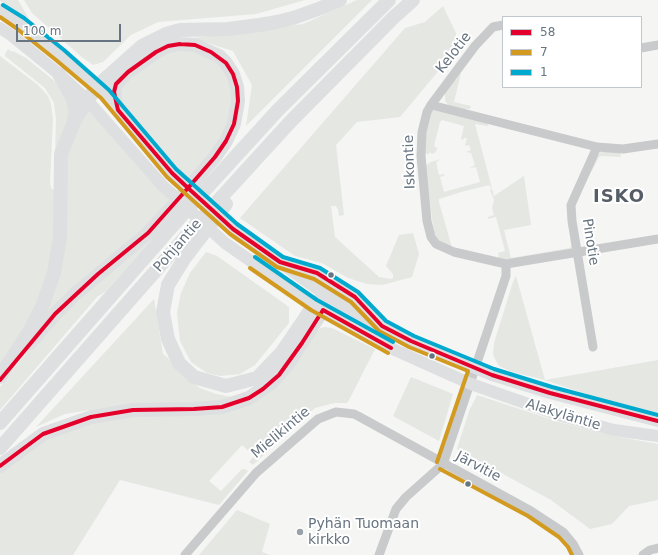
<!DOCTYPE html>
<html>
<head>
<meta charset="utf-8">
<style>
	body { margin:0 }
	#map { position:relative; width:658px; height:555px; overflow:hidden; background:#f5f5f4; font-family:"DejaVu Sans",sans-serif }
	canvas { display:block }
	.legend { position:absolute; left:502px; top:16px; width:140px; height:72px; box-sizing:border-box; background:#fff; border:1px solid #c2c7cd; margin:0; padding:5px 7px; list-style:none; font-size:12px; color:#677481 }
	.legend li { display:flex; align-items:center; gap:8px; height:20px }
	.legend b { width:20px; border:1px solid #c2c7cd }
	.scale { position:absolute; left:16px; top:24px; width:105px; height:18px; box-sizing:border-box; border:2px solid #677481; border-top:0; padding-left:5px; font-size:12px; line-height:14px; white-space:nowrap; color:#677481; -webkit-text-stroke:3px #fff; paint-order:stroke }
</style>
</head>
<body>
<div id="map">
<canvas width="658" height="555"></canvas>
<ul class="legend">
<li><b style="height:5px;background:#e4002b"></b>58</li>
<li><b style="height:5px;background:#d39a20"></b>7</li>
<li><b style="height:5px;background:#00a9ce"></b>1</li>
</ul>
<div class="scale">100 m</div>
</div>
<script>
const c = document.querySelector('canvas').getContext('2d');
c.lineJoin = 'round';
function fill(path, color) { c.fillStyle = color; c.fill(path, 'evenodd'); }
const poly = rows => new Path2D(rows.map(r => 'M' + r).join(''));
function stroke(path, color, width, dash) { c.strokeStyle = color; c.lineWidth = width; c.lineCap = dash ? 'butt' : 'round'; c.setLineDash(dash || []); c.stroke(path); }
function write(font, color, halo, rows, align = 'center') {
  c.font = font + ' "DejaVu Sans",sans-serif'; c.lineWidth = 4; c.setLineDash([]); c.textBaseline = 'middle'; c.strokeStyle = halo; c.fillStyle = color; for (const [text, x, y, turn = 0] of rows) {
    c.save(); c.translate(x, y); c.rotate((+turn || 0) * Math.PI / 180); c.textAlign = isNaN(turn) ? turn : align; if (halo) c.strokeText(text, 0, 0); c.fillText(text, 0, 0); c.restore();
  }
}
fill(poly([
	[0,0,18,0,28,17,27,18,0,1],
	[24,0,305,0,256,14,158,22,131,35,103,62,93,65,83,58,32,13],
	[357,0,372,0,246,126,252,85,233,51,192,38,303,24],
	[443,6,456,33,455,51,400,117,357,122,336,145,344,215,339,216,338,210,336,206,331,206,335,237,379,277,391,279,393,278,393,274,386,266,399,235,413,233,419,254,412,277,382,285,367,284,348,278,322,263,295,256,240,218,405,28,425,22],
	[8,49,12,52,13,51,26,58,52,79,60,87,71,108,55,158,56,119,54,103,45,88,5,56,5,54],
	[195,49,224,65,235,101,222,140,188,180,120,101,120,89,158,54],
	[0,56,38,85,48,96,51,104,53,119,50,183,51,188,54,190,54,252,38,305,0,366],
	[461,73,454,102,471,106,470,109,457,109,450,107,445,101,445,92],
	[89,111,171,202,30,337,44,307,69,142],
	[433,111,436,111,488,123,488,126,475,124,494,196,524,176,531,225,504,230,511,258,570,248,571,246,570,234,574,245,572,250,512,260,499,259,498,253,505,251,496,217,488,219,488,217,494,215,492,208,494,200,490,190,492,189,489,185,461,192,439,199,439,202,452,248,438,241,434,233,425,166,431,162,441,159,436,162,439,175,444,174,445,175,440,177,444,192,480,182,476,167,470,168,475,165,471,153,466,152,471,150,469,145,465,146,467,138,464,138,463,140,461,139,464,126,442,120,440,122,434,146,437,148,436,152,432,154,430,152,429,154,424,154,423,144,431,113],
	[602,151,620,151,621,157,602,156,599,157,575,203,597,156],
	[178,209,106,291,97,297,0,410,0,387,38,337],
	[206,252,217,256,289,307,289,323,255,365,240,374,220,376,207,373,191,362,180,341,177,313,181,293,190,273],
	[516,276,545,380,658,360,658,413,606,401,545,380,512,372,499,366,493,355,494,343,513,282],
	[154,299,163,354,168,358,182,375,200,388,216,394,237,398,227,402,108,407,65,414,36,427],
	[325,327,332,328,375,349,349,400,347,403,334,403,315,408,253,465,249,462,254,456,242,445,209,481,221,491,242,469,245,469,248,471,219,505,120,480,73,555,0,555,0,471,45,439,92,421,134,414,238,407,317,331,321,328],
	[411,377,453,394,439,441,393,416],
	[477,395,559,422,614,436,658,444,658,500,629,506,612,524,590,529,551,500,457,449,469,411],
	[237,510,270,524,262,552,270,555,199,555]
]), '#e4e7e2');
stroke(poly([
	[641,48,658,45],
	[431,105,475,46,493,27,503,25],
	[658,144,623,149,597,147,431,105,427,112,422,132,421,156,427,221,431,237,436,244,454,252,506,264,658,239],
	[593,347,572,221,571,205,597,147],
	[185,555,256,473,318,419,336,412,354,414,358,416,531,511,563,532,573,544,579,555],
	[379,555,396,509,406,497,443,464,506,276,506,264],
	[643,555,650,550,658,548]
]), '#c9cacb', 9);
stroke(poly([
	[0,10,20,23,60,55,105,94,172,173,233,229,326,295,361,316,411,341,492,375,550,393,658,421],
	[0,28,11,35,59,74,87,100,163,186,225,243,314,305,386,346,471,384,562,416,614,430,658,436],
	[289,265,317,273,355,297,376,320]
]), '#dedfe0', 12);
stroke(poly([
	[59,74,73,99,76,112,74,119],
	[226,204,184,259,168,285,163,312,168,339,179,363,194,377,226,386,257,378,282,352,314,305,326,295],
	[30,343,55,314,74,295,148,233,174,205,215,157,226,141,234,124,238,101,237,87,233,74,226,63,219,56,195,45,180,44,168,46,156,52,128,72,116,84,114,92,115,99,118,110],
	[0,377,30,330,42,307,54,273,60,237,61,154,74,122,96,87,142,46,166,34,180,30,228,29,259,25,277,22,293,18,321,8,340,0],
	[0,423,183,214,278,110,389,0],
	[0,448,195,226,291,121,393,18,413,0],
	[0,466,43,434,91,417,133,410,194,409,222,407,249,398,271,383,288,364,323,310,326,295]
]), '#dedfe0', 14);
stroke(poly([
	[180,44,195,45,211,52,226,63,233,74,237,87,238,101,234,124,226,141,215,157,188,188,172,173,118,110,114,92,116,84,128,72,156,52,168,46,180,44],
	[188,188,233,229,280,262,317,273,355,297,382,326,411,341,492,375,550,393,658,421],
	[0,380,55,314,98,274,148,233,188,188],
	[0,466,43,434,91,417,133,410,194,409,222,407,249,398,263,389,279,375,302,343,323,310,391,348]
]), '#e4002b', 4);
stroke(poly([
	[0,17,16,28,56,60,101,98,167,177,230,234,277,267,314,279,351,302,379,331,409,347,468,371,437,462],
	[250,268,311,310,388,353],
	[440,469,528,516,559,537,568,547,572,555]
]), '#d39a20', 4);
stroke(poly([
	[3,5,24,18,64,50,109,90,176,169,237,224,283,257,320,268,358,292,386,321,414,336,494,369,552,387,658,415],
	[255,257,317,300,393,342]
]), '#00a9ce', 4);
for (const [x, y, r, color] of [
	[331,275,3.5,"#677481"],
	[432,356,3.5,"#677481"],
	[468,484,3.5,"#677481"],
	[300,532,4,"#99a1a9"]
]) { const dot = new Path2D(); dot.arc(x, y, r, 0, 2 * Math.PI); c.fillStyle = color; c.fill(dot); stroke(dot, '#fff', 1.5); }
write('14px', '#677481', '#fff', [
	["Kelotie",454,53,-52],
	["Iskontie",410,162,-92],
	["Pinotie",590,242,81],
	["Pohjantie",178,246,-49],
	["Alakyläntie",563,415,17],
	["Mielikintie",281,433,-40],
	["Järvitie",478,467,28]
]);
write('14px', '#677481', '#fff', [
	["Pyhän Tuomaan",308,524],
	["kirkko",308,540]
], 'left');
c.letterSpacing = '1px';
write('bold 18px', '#555e67', '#fff', [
	["ISKO",619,197]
]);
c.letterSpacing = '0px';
</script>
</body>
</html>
